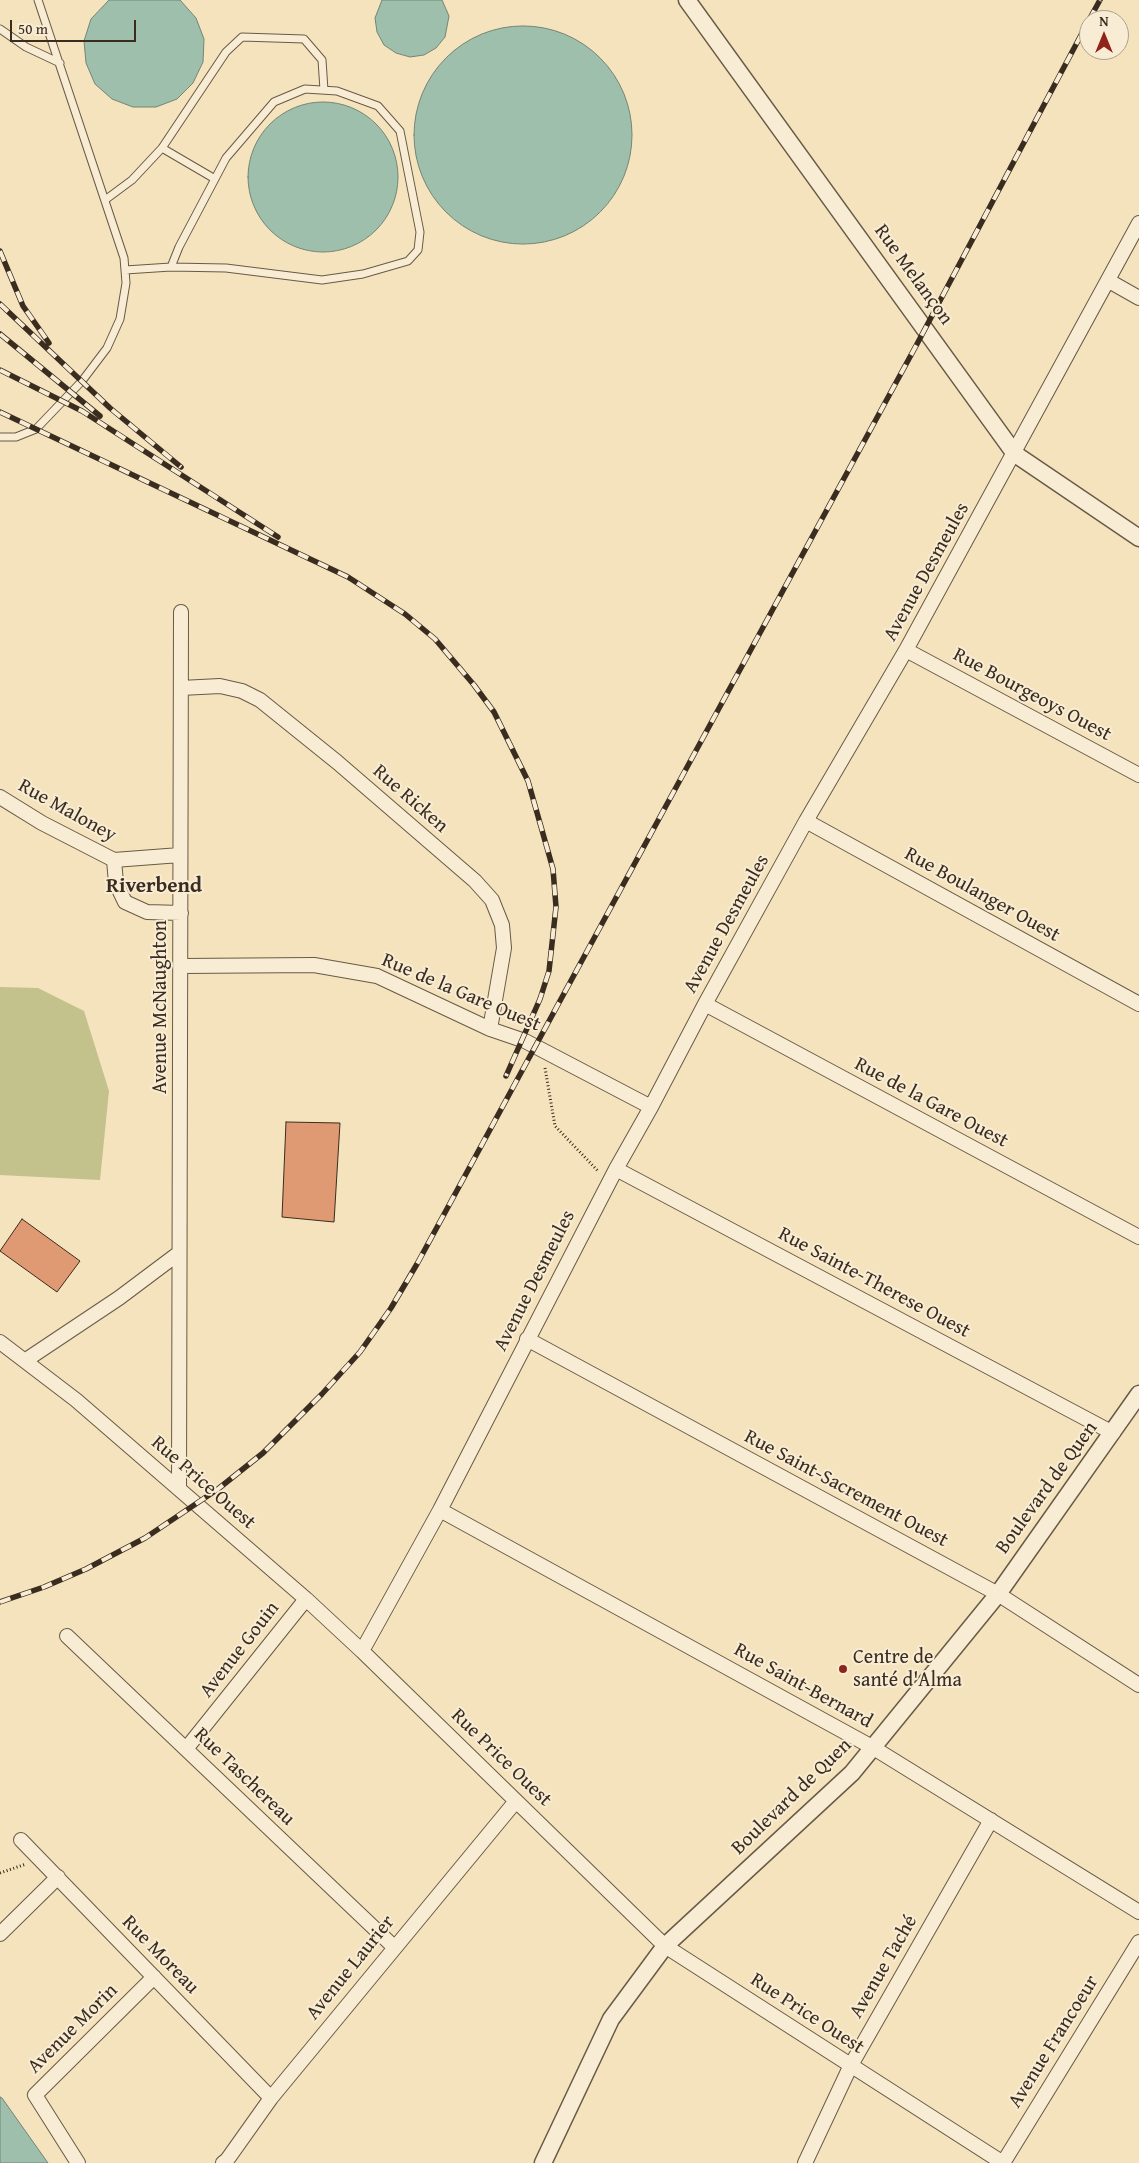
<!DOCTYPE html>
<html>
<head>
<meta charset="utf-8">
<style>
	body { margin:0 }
	#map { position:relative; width:1139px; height:2163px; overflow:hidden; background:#f4e3bd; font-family:"Gentium Book Plus",serif }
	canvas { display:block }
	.north { position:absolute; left:1079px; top:10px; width:50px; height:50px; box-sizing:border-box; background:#f8edd4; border:1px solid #aca08c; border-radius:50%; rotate:0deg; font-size:14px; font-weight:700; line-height:20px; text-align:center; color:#3a2c1f }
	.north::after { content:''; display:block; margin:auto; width:18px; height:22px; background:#8f2418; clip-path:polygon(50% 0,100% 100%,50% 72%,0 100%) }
	.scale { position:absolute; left:10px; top:20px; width:126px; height:22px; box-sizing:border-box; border:2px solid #3a2c1f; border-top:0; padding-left:6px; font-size:15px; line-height:18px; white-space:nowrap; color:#3a2c1f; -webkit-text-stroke:4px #f8edd4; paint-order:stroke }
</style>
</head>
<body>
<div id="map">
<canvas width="1139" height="2163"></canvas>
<div class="north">N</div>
<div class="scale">50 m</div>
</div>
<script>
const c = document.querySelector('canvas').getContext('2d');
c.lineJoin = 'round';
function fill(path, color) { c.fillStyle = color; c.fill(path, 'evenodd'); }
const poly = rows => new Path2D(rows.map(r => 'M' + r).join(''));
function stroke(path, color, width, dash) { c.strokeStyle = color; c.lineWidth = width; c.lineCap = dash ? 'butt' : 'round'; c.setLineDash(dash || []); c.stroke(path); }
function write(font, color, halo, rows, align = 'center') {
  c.font = font + ' "Gentium Book Plus",serif'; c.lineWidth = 4; c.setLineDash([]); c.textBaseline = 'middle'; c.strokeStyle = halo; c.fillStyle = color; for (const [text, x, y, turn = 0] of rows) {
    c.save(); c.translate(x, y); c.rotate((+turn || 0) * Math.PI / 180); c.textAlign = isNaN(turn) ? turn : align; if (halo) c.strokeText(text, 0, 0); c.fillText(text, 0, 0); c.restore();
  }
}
fill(poly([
	[0,987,38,988,84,1011,109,1091,100,1180,0,1175]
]), '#c3c18c');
const water = poly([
	[109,0,180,0,196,18,204,39,203,62,193,83,177,99,156,107,133,107,112,99,95,84,86,63,84,41,91,19,109,0],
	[382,0,442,0,449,16,445,37,436,48,424,55,410,57,396,53,384,45,377,32,375,18,382,0],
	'414 135a109 109 0 1 1 218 0a109 109 0 1 1-218 0Z',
	'248 177a75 75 0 1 1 150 0a75 75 0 1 1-150 0Z',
	[0,2097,2,2098,48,2163,0,2163,0,2097]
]);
fill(water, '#9dbfac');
stroke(water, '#758474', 1);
const building = poly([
	[286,1122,340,1123,334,1222,282,1217,286,1122],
	[22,1219,80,1261,57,1292,0,1251,22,1219]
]);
fill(building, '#e09a73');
stroke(building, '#3a2c1f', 1);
const service = poly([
	[0,29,26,47,60,63],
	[162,148,215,179],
	[105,200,132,180,162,148,226,52,242,37,304,39,322,60,324,90],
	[125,270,171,267,226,268,322,280,363,274,408,261,418,250,420,232,400,131,378,106,337,91,305,89,274,102,226,158,179,247,171,267],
	[0,437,16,437,36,429,82,381,107,348,120,319,126,283,124,258,38,0]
]);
const minor = poly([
	[1109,281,1139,298],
	[906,650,1139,775],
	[181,688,220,686,242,691,260,700,337,762,475,881,492,900,502,925,504,948,490,1029],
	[0,797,42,823,114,860,180,855],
	[806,821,1139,1004],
	[114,860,116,883,125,902,147,912,181,913],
	[182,966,314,965,377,976,490,1029,525,1041,651,1107],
	[705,1004,1139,1237],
	[616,1169,1113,1433],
	[527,1339,998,1594,1139,1685],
	[0,1342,76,1400,306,1599,362,1651,665,1946,1003,2163],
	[26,1360,119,1298,179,1253],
	[179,1487,181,612],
	[440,1510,872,1747,1139,1912],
	[67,1636,394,1947],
	[362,1651,440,1510,616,1169,651,1107,705,1004,806,821,906,650,1139,223],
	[186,1749,306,1599],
	[21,1840,271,2098],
	[0,1934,58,1877],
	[78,2163,35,2095,154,1977],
	[223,2163,227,2160,271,2098,516,1801],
	[805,2163,851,2065,991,1820],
	[1003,2163,1139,1942]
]);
const tertiary = poly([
	[687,0,1015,454,1139,538],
	[543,2163,611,2019,665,1946,852,1773,998,1594,1139,1394]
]);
stroke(service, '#685a46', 9);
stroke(minor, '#685a46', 16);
stroke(tertiary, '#685a46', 19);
stroke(poly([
	[545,1068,555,1126,598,1171],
	[0,1873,26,1864]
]), '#3a2c1f', 3, [1, 2.5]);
stroke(service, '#f8edd4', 7);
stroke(minor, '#f8edd4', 14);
stroke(tertiary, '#f8edd4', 16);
const rail = poly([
	[1089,20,1100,0],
	[0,251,23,306,49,343],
	[0,304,110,408,181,467],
	[0,334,100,416],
	[0,370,82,411,278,537],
	[0,412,348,577,405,614,435,639,474,685,494,712,528,781,553,869,556,907,549,971,540,999,506,1076],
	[0,1602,44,1587,86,1569,145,1538,218,1489,263,1453,322,1394,360,1352,391,1308,417,1264,917,344,1089,20]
]);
stroke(rail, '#3a2c1f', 5.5);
stroke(rail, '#f8edd4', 4, [11]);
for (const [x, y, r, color] of [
	[843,1669,5,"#8f2418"]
]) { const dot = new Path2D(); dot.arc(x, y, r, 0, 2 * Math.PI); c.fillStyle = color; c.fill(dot); stroke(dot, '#f8edd4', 2); }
write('20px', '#3a2c1f', '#f8edd4', [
	["Rue Melançon",913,275,54],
	["Avenue Desmeules",927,572,-61],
	["Rue Bourgeoys Ouest",1032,695,28],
	["Rue Ricken",410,799,41],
	["Rue Maloney",67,811,29],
	["Rue Boulanger Ouest",982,895,29],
	["Avenue Desmeules",727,924,-61],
	["Rue de la Gare Ouest",461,993,23],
	["Avenue McNaughton",161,1007,-90],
	["Rue de la Gare Ouest",931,1103,28],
	["Avenue Desmeules",535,1281,-63],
	["Rue Sainte-Therese Ouest",874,1283,28],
	["Rue Price Ouest",203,1483,41],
	["Boulevard de Quen",1047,1488,-54],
	["Rue Saint-Sacrement Ouest",846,1489,28],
	["Avenue Gouin",240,1650,-52],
	["Rue Saint-Bernard",803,1686,29],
	["Rue Price Ouest",501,1758,44],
	["Rue Taschereau",244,1777,44],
	["Boulevard de Quen",792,1797,-44],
	["Rue Moreau",160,1955,46],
	["Avenue Taché",884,1967,-60],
	["Avenue Laurier",351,1968,-51],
	["Rue Price Ouest",807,2014,33],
	["Avenue Morin",73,2029,-45],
	["Avenue Francoeur",1054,2042,-58]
]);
write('20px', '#3a2c1f', '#f8edd4', [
	["Centre de",853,1658],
	["santé d'Alma",853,1681]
], 'left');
write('bold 21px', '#3a2c1f', '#f8edd4', [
	["Riverbend",154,887]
]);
</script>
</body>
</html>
